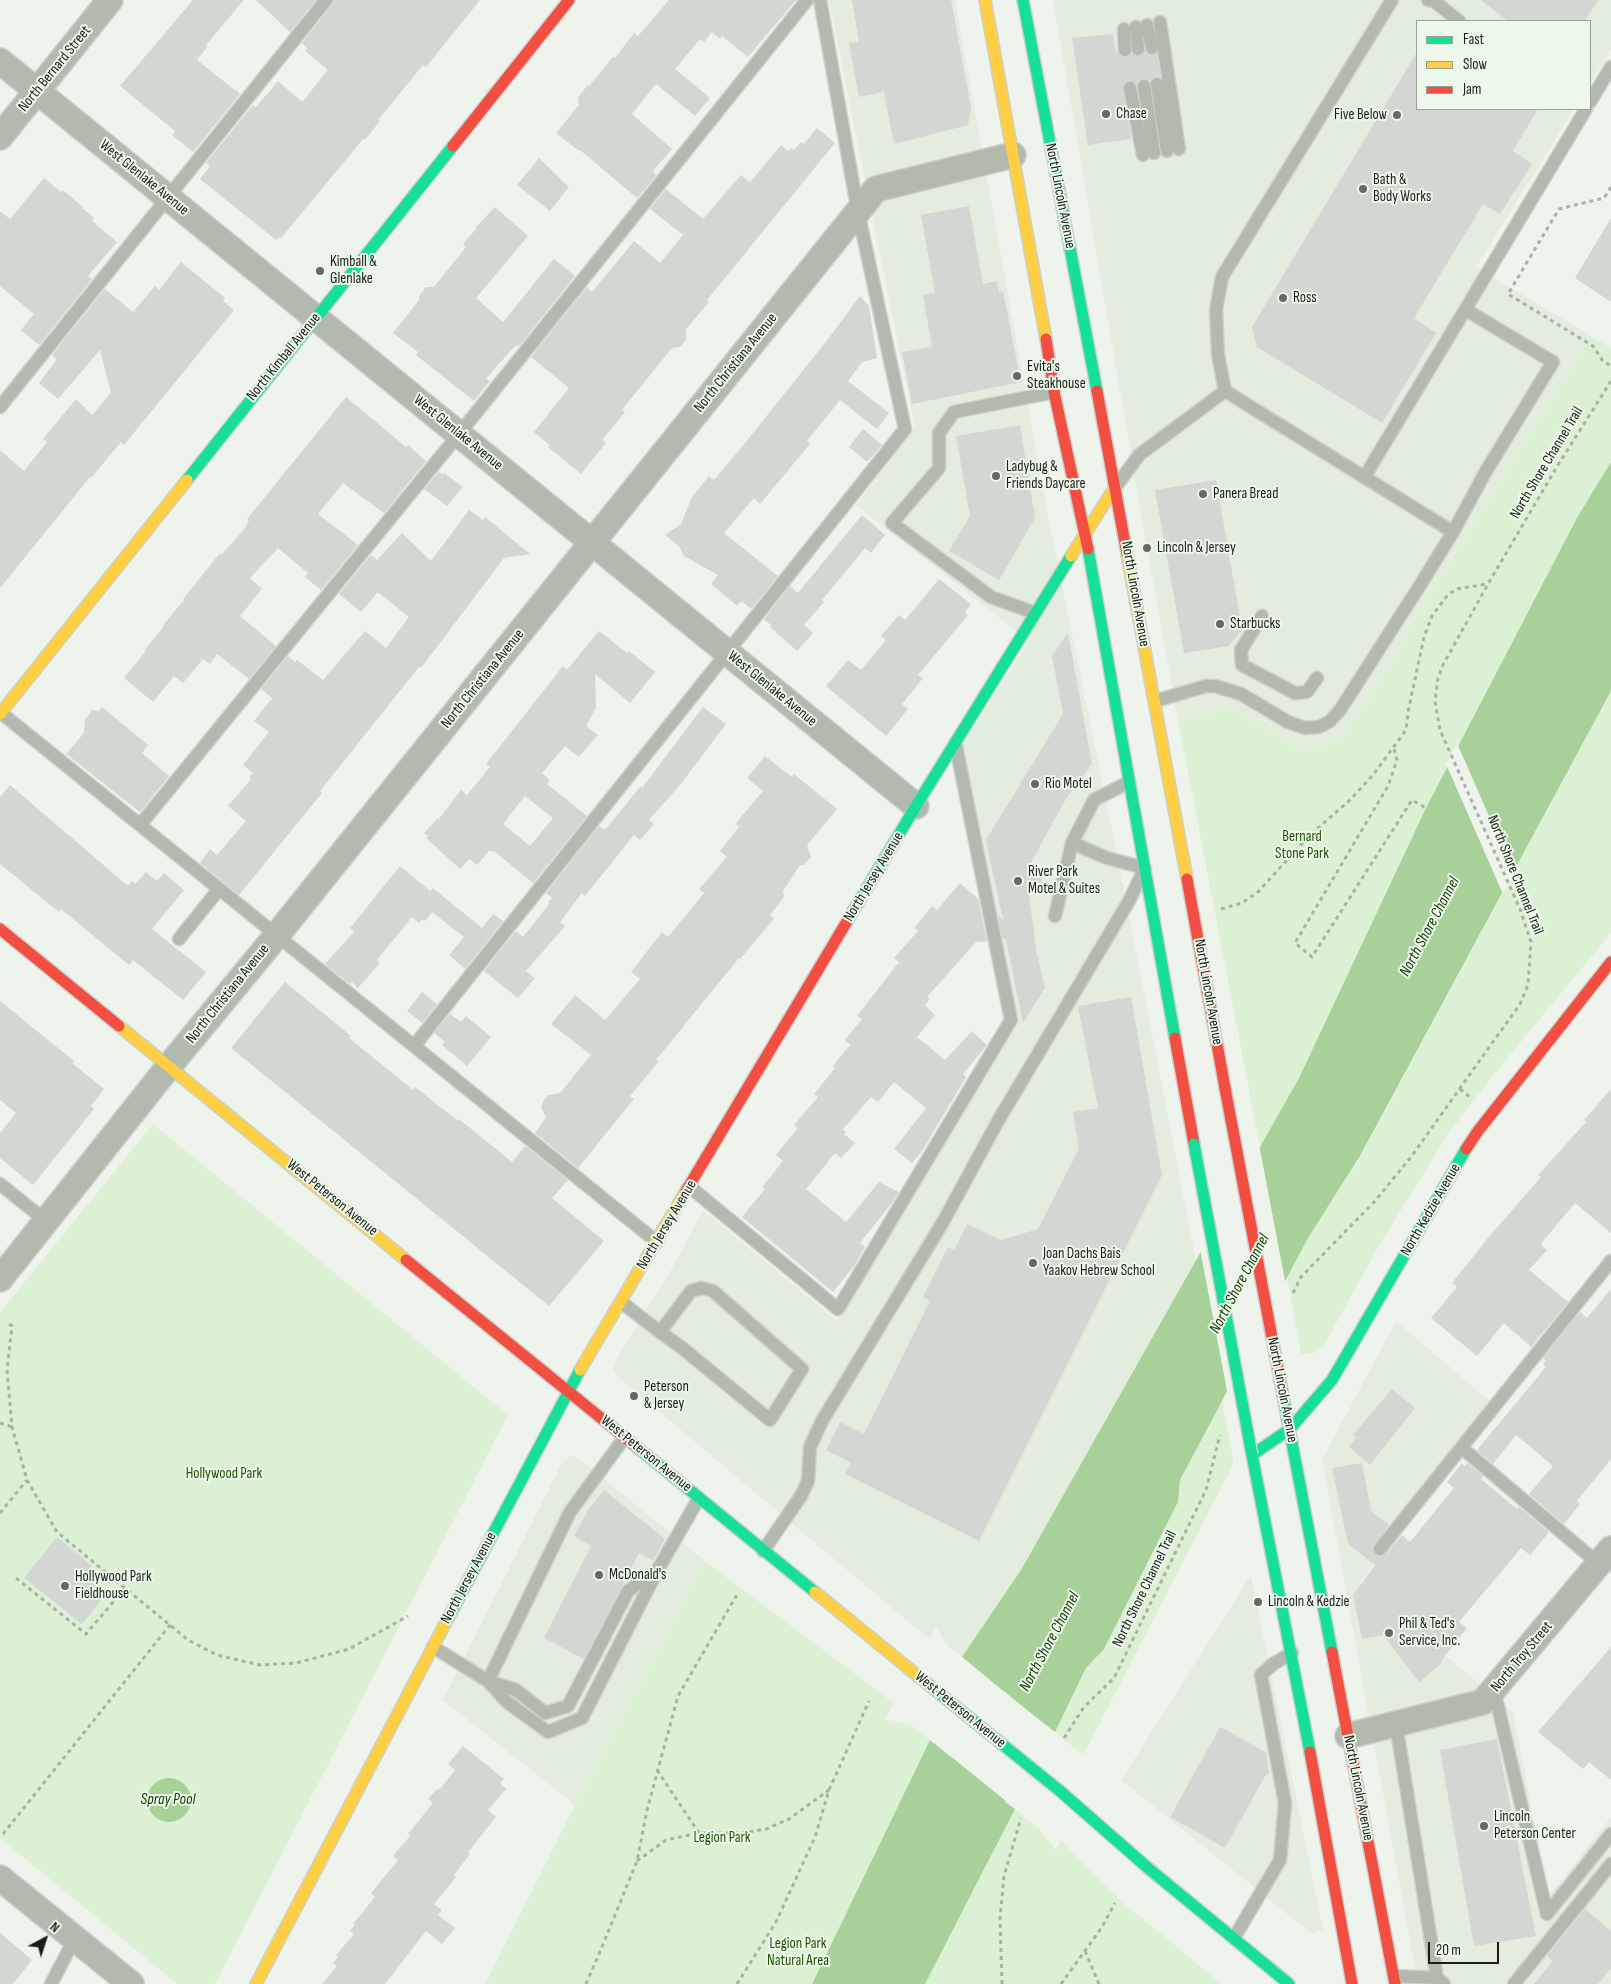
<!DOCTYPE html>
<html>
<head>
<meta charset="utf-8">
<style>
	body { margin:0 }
	#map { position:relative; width:1611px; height:1984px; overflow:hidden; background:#eef4ec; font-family:"Sofia Sans Condensed",sans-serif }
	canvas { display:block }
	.legend { position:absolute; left:1416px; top:20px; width:175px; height:90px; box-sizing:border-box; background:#ecf8e9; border:1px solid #98a196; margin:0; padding:6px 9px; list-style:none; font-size:15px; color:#1a1e19 }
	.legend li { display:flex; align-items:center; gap:10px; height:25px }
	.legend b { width:25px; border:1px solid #98a196 }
	.north { position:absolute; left:20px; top:1914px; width:50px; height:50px; -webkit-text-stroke:4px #ecf8e9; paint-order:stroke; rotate:40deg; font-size:14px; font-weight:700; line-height:20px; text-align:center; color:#1a1e19 }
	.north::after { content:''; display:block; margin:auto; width:18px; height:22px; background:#1a1e19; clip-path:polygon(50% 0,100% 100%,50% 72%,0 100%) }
	.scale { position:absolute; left:1428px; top:1942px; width:71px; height:22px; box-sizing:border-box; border:2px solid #1a1e19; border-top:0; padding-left:6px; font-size:15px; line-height:18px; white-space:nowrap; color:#1a1e19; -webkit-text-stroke:4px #ecf8e9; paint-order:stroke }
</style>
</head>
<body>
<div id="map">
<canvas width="1611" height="1984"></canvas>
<ul class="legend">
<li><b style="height:6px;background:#16e098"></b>Fast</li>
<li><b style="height:6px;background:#ffcf43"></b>Slow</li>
<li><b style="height:6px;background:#f24e42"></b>Jam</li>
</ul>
<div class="north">N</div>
<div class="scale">20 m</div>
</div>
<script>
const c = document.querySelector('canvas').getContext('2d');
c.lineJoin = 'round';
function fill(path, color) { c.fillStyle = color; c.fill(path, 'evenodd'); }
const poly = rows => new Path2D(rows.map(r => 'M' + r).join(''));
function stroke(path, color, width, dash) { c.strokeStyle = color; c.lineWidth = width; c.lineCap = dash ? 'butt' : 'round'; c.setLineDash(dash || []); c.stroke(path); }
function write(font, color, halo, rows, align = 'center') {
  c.font = font + ' "Sofia Sans Condensed",sans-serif'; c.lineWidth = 4; c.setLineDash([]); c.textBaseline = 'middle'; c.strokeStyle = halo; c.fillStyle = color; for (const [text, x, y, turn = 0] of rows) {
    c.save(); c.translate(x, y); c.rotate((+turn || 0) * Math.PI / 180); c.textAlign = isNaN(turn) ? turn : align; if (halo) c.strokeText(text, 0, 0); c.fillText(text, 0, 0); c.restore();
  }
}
fill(poly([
	[829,0,955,0,1048,517,1120,869,1196,1261,1021,1570,962,1657,947,1645,936,1627,929,1639,618,1377,613,1370,616,1360,674,1265,703,1210,837,1321,1016,1027,960,749,1029,641,856,505,915,428],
	[1053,0,1611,0,1611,49,1590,84,1590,21,1417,21,1417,109,1574,109,1476,267,1591,336,1407,630,1394,658,1356,717,1340,737,1325,746,1304,750,1291,744,1232,708,1178,720,1144,531],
	[1396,1321,1499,1409,1359,1583,1513,1712,1548,1897,1611,1817,1611,1984,1418,1984,1322,1460],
	[572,1455,581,1460,705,1561,575,1805,443,1700,562,1463],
	[1251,1575,1323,1930,1312,1934,1121,1780]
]), '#e2edde');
fill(poly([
	[1591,336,1611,348,1611,462,1578,516,1426,808,1299,1078,1260,1148,1178,720,1232,708,1291,744,1304,750,1325,746,1340,737,1356,717,1394,658,1407,630],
	[1611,691,1611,933,1491,1078,1448,1134,1379,1246,1323,1347,1314,1353,1301,1354,1287,1278,1308,1238,1361,1156],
	[153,1124,508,1415,215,1984,177,1984,0,1838,0,1312],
	[1222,1401,1234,1463,1084,1754,1079,1752,1055,1732,1086,1668,1104,1649,1178,1502,1180,1480],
	[705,1561,894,1703,885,1719,911,1725,930,1740,812,1984,485,1984,575,1805],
	[1015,1809,1040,1830,1056,1850,1061,1840,1122,1902,1222,1984,925,1984]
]), '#dcf1d4');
fill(poly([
	[1611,462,1611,691,1360,1156,1308,1238,1222,1401,1180,1480,1178,1502,1104,1649,1086,1668,1055,1732,1045,1725,1005,1802,1015,1809,925,1984,812,1984,930,1740,951,1757,990,1680,962,1657,1021,1570,1299,1078,1426,808,1578,516],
	'147 1800a22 22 0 1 1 44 0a22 22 0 1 1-44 0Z'
]), '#a8d099');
fill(poly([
	[1457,743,1514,873,1503,894,1446,764],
	[1259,1144,1286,1286,1228,1396,1200,1249],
	[960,1656,1057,1734,1054,1735,1046,1728,1008,1801,1017,1807,1017,1810,928,1738,931,1738,950,1754,987,1681,960,1659]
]), '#eef4ec');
fill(poly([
	[193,0,244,0,206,45,208,46,197,60,240,94,193,152,172,135,175,131,120,86],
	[256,0,316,0,290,32],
	[334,0,480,0,426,67,423,65,378,120,380,121,365,140,363,139,281,238,279,237,276,240,200,179,210,166,206,163,253,105,256,107,278,81,302,102,328,70,305,51,307,48,302,43,332,5],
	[669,0,796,0,748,57,722,36,720,39,712,32,704,42,700,39,675,69,710,98,695,116,656,84,632,114,672,149,653,171,656,176,637,198,580,150,579,151,556,133,579,105,578,97,588,85,589,86,613,57,615,58,634,33,638,36],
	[852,0,951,0,971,107,968,125,894,144,884,92,859,97,849,43,859,42],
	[1481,0,1598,0,1585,21,1508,21],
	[1113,34,1115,51,1122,57,1126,58,1132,54,1139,57,1145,52,1150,56,1157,54,1160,76,1155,76,1150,80,1142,78,1136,83,1128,80,1123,85,1131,139,1088,145,1072,38],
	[1417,52,1417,109,1538,109,1513,151,1532,164,1500,214,1483,204,1414,318,1436,333,1382,423,1257,347,1252,327],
	[817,128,835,143,707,300,709,302,686,329,686,340,680,347,672,348,625,406,622,410,625,412,602,440,606,443,581,474,548,447,550,445,534,432,569,388,531,357,587,287,592,292,634,241,660,263,683,235,650,209,666,189,703,219,741,175,750,182,781,145,788,151,791,148,794,150,801,142,804,144],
	[539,158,569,187,550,211,517,185],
	[44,178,61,192,63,190,83,207,82,208,94,218,92,221,117,242,88,276,92,279,39,345,21,330,34,314,0,286,0,211,10,219],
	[969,206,983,284,997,281,999,292,1003,291,1021,382,912,404,902,352,932,347,923,295,935,293,921,215],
	[495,207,528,236,476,298,503,322,554,259,575,276,519,346,517,345,513,348,486,379,490,381,474,401,416,355,418,352,393,333,419,300,419,296,426,287,434,287,466,247,463,244,476,229,475,228],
	[1611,218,1611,302,1575,278],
	[181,262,225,298,223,301,234,310,124,445,121,442,91,478,90,477,0,588,0,450,24,471,47,442,43,439,76,399,92,415,111,393,100,350,58,399,39,383,57,359,52,355,105,289,133,312,155,286,159,290],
	[860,296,869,306,877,358,862,362,848,381,889,413,877,429,840,400,807,441,810,444,760,504,754,498,724,533,778,576,751,609,742,601,737,606,711,584,718,575,684,556,679,546,665,535,681,524,692,497,709,476,714,480,742,447,828,339],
	[346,397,406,447,408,445,426,461,384,513,343,483,318,514,358,545,321,590,305,577,308,573,278,548,250,578,262,589,240,616,276,646,249,679,217,654,210,664,203,659,183,683,174,676,153,702,124,678,145,652,144,651,164,626,163,625,184,600,183,599,220,553,221,555,247,526,246,525,249,521,247,519],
	[1020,425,1035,518,999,580,949,551,970,516,956,436],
	[863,429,882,445,867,462,849,447],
	[439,472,443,475,444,473,463,487,447,506,424,489],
	[1216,480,1242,629,1229,646,1184,653,1155,490],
	[469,510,483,520,485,517,530,554,504,558,421,668,419,667,340,766,320,791,322,793,239,895,200,863,210,849,217,855,246,821,228,806,251,779,249,777,253,773,243,765,269,732,254,721,272,698,261,689,288,656,295,662,297,660,323,680,365,631,386,648,409,617,379,593,377,593,361,612,339,594,371,555,377,560,402,533,431,561],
	[862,515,885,535,871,553,865,548,822,600,824,602,804,625,813,633,797,651,770,627,771,625,764,619,790,586,798,593],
	[939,579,971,604,965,612,968,615,918,675,923,678,902,704,908,709,886,736,826,686,848,660,861,670,886,640,881,636,899,615,905,620],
	[599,631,627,653,629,651,655,672,630,703,595,674,596,708,586,726,598,735,579,757,565,746,542,773,550,780,547,784,587,816,533,883,494,851,492,852,490,850,477,865,469,859,460,869,426,838,428,836,424,833,438,818,439,819,461,790,467,795,490,767,486,764,563,666,567,670],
	[525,796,553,818,530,846,503,824],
	[1068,633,1092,764,1066,799,1030,864,1043,868,1040,890,1028,889,1037,954,1045,988,1023,1023,1006,939,1003,939,998,916,1003,920,986,840,1063,714,1052,656],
	[102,707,148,745,142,753,169,776,140,812,66,754,84,733,85,720,92,710,99,711],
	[703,707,726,724,680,785,649,820,654,824,640,840,634,835,585,896,582,893,560,922,565,926,526,971,535,978,518,998,484,971,516,931,523,937,550,903,548,902,552,898,546,893,599,826,605,830,640,787,642,788],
	[765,756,792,777,794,774,837,809,807,845,811,857,804,865,800,865,783,891,784,897,770,915,774,919,740,959,739,958,656,1060,659,1061,630,1096,634,1099,578,1168,535,1133,546,1117,541,1108,543,1102,548,1095,560,1093,591,1055,551,1024,575,995,605,1020,640,979,631,972,662,932,668,937,704,893,699,889,727,857,720,851,739,827,735,824,763,791,747,778],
	[10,785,128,886,132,881,135,884,146,872,157,881,164,873,184,890,152,929,206,972,183,1000,133,960,129,965,61,909,59,912,0,864,0,797],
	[400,866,430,891,433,888,482,928,493,914,503,921,465,969,449,955,464,937,432,912,425,921,422,919,419,923,412,917,377,960,380,963,358,988,352,982,350,984,325,964,354,932,350,928],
	[960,883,978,899,987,941,976,942,927,997,930,999,925,1005,935,1015,917,1037,945,1060,972,1031,987,1045,963,1074,966,1077,959,1089,922,1151,912,1163,894,1149,926,1108,894,1082,878,1102,871,1097,843,1129,846,1132,844,1134,855,1143,841,1158,835,1153,806,1189,846,1222,879,1182,899,1192,891,1204,860,1243,865,1247,854,1266,833,1292,742,1217,765,1189,762,1187,783,1161,776,1155,798,1128,794,1125,818,1097,814,1094,835,1068,833,1066,850,1045,845,1040,862,1019,857,1016,899,962,894,958,918,931,914,928,932,906,937,910],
	[285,982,351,1036,349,1038,413,1090,415,1087,458,1121,459,1119,512,1162,525,1146,568,1180,552,1198,604,1241,549,1306,231,1048],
	[422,992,437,1004,422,1023,407,1011],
	[1131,997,1162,1175,979,1541,845,1474,851,1463,826,1450,840,1422,864,1434,930,1301,923,1297,948,1247,954,1250,967,1224,1001,1240,1038,1229,1079,1149,1073,1112,1098,1108,1078,1006],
	[0,1001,74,1061,72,1063,104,1089,91,1106,94,1109,33,1185,0,1158,0,1133,16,1113,0,1100],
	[450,1014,461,1022,466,1016,491,1037,467,1066,442,1045,445,1042,434,1033],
	[1611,1089,1611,1233,1575,1203,1544,1240,1541,1245,1547,1250,1529,1270,1568,1302,1531,1347,1504,1323,1477,1356,1431,1318,1457,1287,1452,1283,1488,1238,1541,1177,1538,1175,1586,1122,1584,1120],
	[1611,1289,1611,1459,1577,1501,1580,1504,1564,1524,1529,1494,1553,1466,1516,1435,1493,1464,1477,1450,1546,1367,1543,1364,1546,1361,1543,1358,1580,1312,1587,1318],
	[1392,1389,1415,1408,1370,1465,1349,1447,1356,1438,1353,1435],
	[1362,1463,1371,1511,1389,1525,1372,1547,1373,1552,1378,1557,1386,1554,1402,1535,1410,1542,1454,1488,1447,1482,1462,1463,1465,1466,1467,1463,1483,1476,1481,1479,1517,1509,1519,1507,1549,1532,1530,1555,1521,1548,1459,1622,1467,1628,1441,1661,1442,1663,1419,1682,1383,1635,1362,1639,1353,1595,1375,1565,1348,1544,1332,1468],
	[604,1490,665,1539,653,1560,639,1553,584,1659,544,1638,591,1546,574,1536,588,1510],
	[57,1537,92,1566,83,1576,106,1594,82,1624,24,1578],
	[1611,1647,1611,1780,1589,1762,1583,1769,1538,1732],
	[1220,1727,1266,1752,1269,1774,1265,1776,1225,1848,1170,1817],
	[1497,1739,1536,1936,1474,1946,1440,1750],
	[463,1746,504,1779,500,1783,506,1789,488,1810,496,1817,468,1852,470,1854,454,1875,456,1877,434,1904,442,1910,438,1915,455,1928,442,1944,426,1931,385,1984,322,1984,337,1966,333,1963,338,1957,336,1955,354,1934,350,1931,355,1925,353,1924,375,1897,371,1893,398,1860,393,1856,410,1836,408,1834,433,1803,428,1799,436,1790,440,1789,455,1770,448,1764],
	[1585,1909,1611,1931,1611,1968,1598,1984,1534,1984,1553,1961,1547,1956],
	[0,1933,32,1960,13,1984,0,1984]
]), '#d2d7d1');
const lane = poly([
	[1392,0,1222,277,1216,310,1218,354,1225,391,1453,532],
	[1428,0,1434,1,1459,21],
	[1160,22,1179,149],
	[1147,25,1152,48],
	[1136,27,1138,49],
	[1124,29,1125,50],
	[1157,84,1167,151],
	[1144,86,1154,153],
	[1130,88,1143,155],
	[1590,102,1611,67],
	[0,407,326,0],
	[1365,476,1586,109],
	[1117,485,1139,455,1225,391],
	[1035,613,991,597,892,523,939,468,939,433,954,412,1054,392],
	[1262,616,1241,650,1242,665,1295,693,1307,692,1317,678],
	[1155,701,1206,686,1215,686,1241,694,1288,722,1305,728,1319,727,1330,721,1340,710,1417,590,1453,532,1486,471,1553,362,1466,310],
	[0,712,657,1242],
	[140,825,459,434,807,0],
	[1055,916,1072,843],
	[179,939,219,889],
	[414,1046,905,429,858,212,820,0],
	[0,1184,46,1221],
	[690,1187,838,1309,1011,1020,956,746],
	[621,1302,660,1332,681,1347,770,1420,802,1369,713,1291,701,1288,691,1291,660,1332],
	[1462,1448,1599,1564],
	[1380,1549,1611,1261],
	[763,1551,801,1496,808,1481,810,1447,822,1421,943,1222,998,1121,1129,901,1145,868,1107,858,1072,843,1094,800,1129,782],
	[433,1647,488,1681,516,1690,545,1713,568,1706,628,1591,655,1572],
	[488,1681,507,1702,548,1732,582,1718,657,1571,699,1498],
	[488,1681,570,1512,625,1437],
	[1494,1690,1547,1914],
	[1396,1724,1437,1978],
	[1547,1914,1611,1834],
	[1234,1938,1280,1860,1285,1803,1261,1675,1273,1664,1292,1653],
	[1394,1976,1437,1978,1444,1984],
	[51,1984,75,1938],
	[1514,1984,1611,1864]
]);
const street = poly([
	[0,61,916,806],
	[0,137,110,0],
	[0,1279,170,1065,277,935,876,189,1013,155],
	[1348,1736,1483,1702,1611,1549],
	[0,1878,131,1984]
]);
const fast = poly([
	[1023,0,1097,391],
	[187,480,453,146],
	[1088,549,1175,1038],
	[849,918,916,806,1071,556],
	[1283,1396,1332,1652],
	[638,1448,815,1592],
	[1252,1455,1290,1429,1332,1380,1466,1149],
	[1252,1455,1310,1752],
	[445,1624,580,1370],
	[1060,1791,1148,1868,1289,1984]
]);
const slow = poly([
	[985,0,1046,339],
	[1127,554,1187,879],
	[1071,556,1115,487],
	[0,714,187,480],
	[119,1026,406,1260],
	[580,1370,686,1191],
	[815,1592,929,1685],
	[256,1984,445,1624]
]);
const jam = poly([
	[453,146,569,0],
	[1046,339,1054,392,1088,549],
	[1097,391,1127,554],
	[1187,879,1225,1088],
	[0,929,119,1026],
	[1175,1038,1194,1144],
	[1466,1149,1478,1131,1611,962],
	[686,1191,849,918],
	[406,1260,638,1448],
	[1332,1652,1395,1984],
	[1310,1752,1352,1984]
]);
stroke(lane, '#cdd1cb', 15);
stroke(street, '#cdd1cb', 28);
stroke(fast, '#cdd1cb', 14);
stroke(slow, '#cdd1cb', 14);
stroke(jam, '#cdd1cb', 14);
stroke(poly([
	[1611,187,1604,198,1559,209,1508,294,1593,346,1602,360,1611,366],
	[1394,749,1397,760,1388,786,1295,943,1312,957,1412,800,1426,808],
	[1221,909,1242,903,1258,892,1309,836,1350,800,1373,775,1406,730,1408,712,1424,637,1432,616,1447,596,1456,589,1488,584],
	[1460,1089,1471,1098],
	[1293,1293,1301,1277,1375,1201,1411,1157,1520,1004,1528,985,1531,942,1520,909,1440,730,1435,701,1438,678,1443,665,1488,584,1558,465,1611,381],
	[9,1324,12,1326,7,1370,12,1427,27,1480,57,1532,188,1640,217,1655,260,1665,296,1663,349,1649,408,1616],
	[0,1423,12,1427],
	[0,1513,27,1480],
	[16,1578,86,1634,125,1588],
	[1064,1738,1084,1707,1114,1678,1206,1490,1220,1435],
	[657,1770,699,1833],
	[3,1834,170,1625],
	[637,1861,666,1840,699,1833,743,1833,766,1829,789,1819,829,1790],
	[1085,1951,1099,1984],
	[586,1984,602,1947,637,1861,647,1810,678,1696,738,1593],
	[737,1984,776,1922,815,1837,829,1790,869,1701],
	[1002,1984,1000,1919,1004,1876,1021,1818],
	[1061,1984,1102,1927,1115,1903]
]), '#a9b1a6', 3, [4, 4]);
stroke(lane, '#b1baad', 12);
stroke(street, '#b1baad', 25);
stroke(fast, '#16e098', 11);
stroke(slow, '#ffcf43', 11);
stroke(jam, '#f24e42', 11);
const fastBridge = poly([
	[1194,1144,1252,1455],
	[929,1685,1060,1791]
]);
const jamBridge = poly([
	[1225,1088,1283,1396]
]);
stroke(fastBridge, '#cdd1cb', 14, []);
stroke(jamBridge, '#cdd1cb', 14, []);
stroke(fastBridge, '#16e098', 11);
stroke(jamBridge, '#f24e42', 11);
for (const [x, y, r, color] of [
	[1106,114,5,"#646963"],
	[1397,115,5,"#646963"],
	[1363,189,5,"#646963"],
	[320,271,5,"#646963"],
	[1283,298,5,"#646963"],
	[1017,376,5,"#646963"],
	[996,476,5,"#646963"],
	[1203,494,5,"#646963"],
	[1147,548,5,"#646963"],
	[1220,624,5,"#646963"],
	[1035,784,5,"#646963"],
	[1018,881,5,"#646963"],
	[1033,1263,5,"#646963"],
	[634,1396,5,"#646963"],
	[599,1575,5,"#646963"],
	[65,1586,5,"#646963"],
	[1258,1602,5,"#646963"],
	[1389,1633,5,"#646963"],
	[1484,1826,5,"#646963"]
]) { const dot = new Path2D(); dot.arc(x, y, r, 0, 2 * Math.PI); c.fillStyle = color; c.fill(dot); stroke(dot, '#ecf8e9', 2); }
write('15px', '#1a1e19', '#ecf8e9', [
	["North Bernard Street",55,69,-51],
	["West Glenlake Avenue",144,178,39],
	["North Lincoln Avenue",1060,196,79],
	["North Kimball Avenue",284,357,-51],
	["North Christiana Avenue",736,363,-51],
	["West Glenlake Avenue",458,433,39],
	["North Shore Channel Trail",1547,463,-59],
	["North Lincoln Avenue",1135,594,80],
	["North Christiana Avenue",483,679,-51],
	["West Glenlake Avenue",772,689,39],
	["North Shore Channel Trail",1515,875,68],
	["North Jersey Avenue",874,877,-59],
	["North Lincoln Avenue",1208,992,80],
	["North Christiana Avenue",228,994,-51],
	["West Peterson Avenue",332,1198,39],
	["North Kedzie Avenue",1431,1210,-60],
	["North Jersey Avenue",667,1225,-59],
	["North Lincoln Avenue",1282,1390,79],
	["West Peterson Avenue",646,1454,39],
	["North Jersey Avenue",469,1578,-62],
	["North Shore Channel Trail",1145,1589,-64],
	["North Troy Street",1522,1657,-50],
	["West Peterson Avenue",960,1710,39],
	["North Lincoln Avenue",1358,1788,79]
]);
write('15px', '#1a1e19', '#ecf8e9', [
	["Chase",1116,114],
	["Five Below",1387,115,"right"],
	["Bath &",1373,180],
	["Body Works",1373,197],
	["Kimball &",330,262],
	["Glenlake",330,279],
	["Ross",1293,298],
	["Evita's",1027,367],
	["Steakhouse",1027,384],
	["Ladybug &",1006,467],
	["Friends Daycare",1006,484],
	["Panera Bread",1213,494],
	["Lincoln & Jersey",1157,548],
	["Starbucks",1230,624],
	["Rio Motel",1045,784],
	["River Park",1028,872],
	["Motel & Suites",1028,889],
	["Joan Dachs Bais",1043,1254],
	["Yaakov Hebrew School",1043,1271],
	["Peterson",644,1387],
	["& Jersey",644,1404],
	["McDonald's",609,1575],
	["Hollywood Park",75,1577],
	["Fieldhouse",75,1594],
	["Lincoln & Kedzie",1268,1602],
	["Phil & Ted's",1399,1624],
	["Service, Inc.",1399,1641],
	["Lincoln",1494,1817],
	["Peterson Center",1494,1834]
], 'left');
write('15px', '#215304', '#ecf8e9', [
	["Bernard",1302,837],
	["Stone Park",1302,854],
	["Hollywood Park",224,1474],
	["Legion Park",722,1838],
	["Legion Park",798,1944],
	["Natural Area",798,1961]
]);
write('italic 16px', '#133602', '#ecf8e9', [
	["North Shore Channel",1430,927,-62],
	["North Shore Channel",1240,1284,-62],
	["North Shore Channel",1050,1642,-62],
	["Spray Pool",168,1800]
]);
</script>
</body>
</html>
